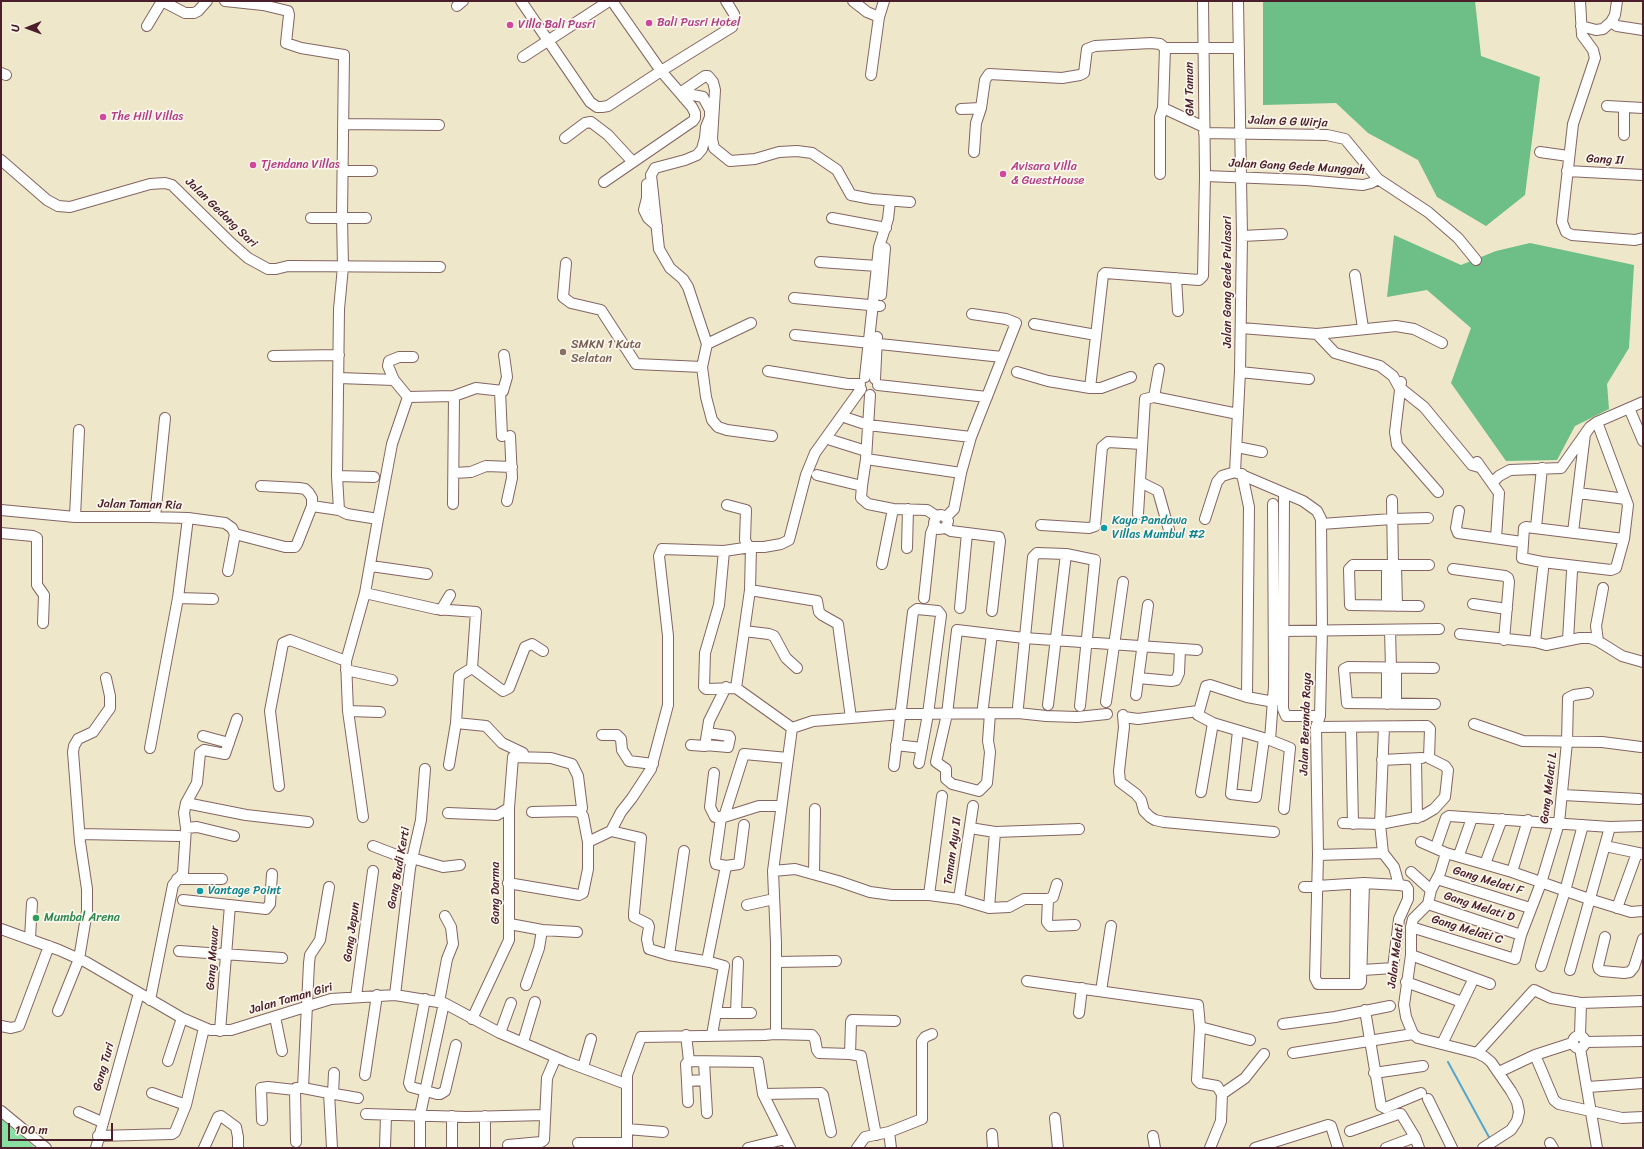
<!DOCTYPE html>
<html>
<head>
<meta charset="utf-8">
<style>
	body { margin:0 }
	#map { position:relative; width:1644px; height:1149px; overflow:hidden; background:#eee7c9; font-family:Sriracha,sans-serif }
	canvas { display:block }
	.frame { position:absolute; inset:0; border:2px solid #4a1f2b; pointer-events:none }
	.north { position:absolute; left:8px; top:8px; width:40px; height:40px; -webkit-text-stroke:3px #fbf7ec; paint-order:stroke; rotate:269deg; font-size:11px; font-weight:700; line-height:16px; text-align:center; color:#4a1f2b }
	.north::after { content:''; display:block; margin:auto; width:14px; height:18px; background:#4a1f2b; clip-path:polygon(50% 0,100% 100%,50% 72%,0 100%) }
	.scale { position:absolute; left:8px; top:1123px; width:105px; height:18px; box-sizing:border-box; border:2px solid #4a1f2b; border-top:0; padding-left:5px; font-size:12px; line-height:14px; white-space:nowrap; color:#4a1f2b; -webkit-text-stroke:3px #fbf7ec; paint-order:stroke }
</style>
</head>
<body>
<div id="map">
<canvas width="1644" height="1149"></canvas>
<div class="frame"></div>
<div class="north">U</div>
<div class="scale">100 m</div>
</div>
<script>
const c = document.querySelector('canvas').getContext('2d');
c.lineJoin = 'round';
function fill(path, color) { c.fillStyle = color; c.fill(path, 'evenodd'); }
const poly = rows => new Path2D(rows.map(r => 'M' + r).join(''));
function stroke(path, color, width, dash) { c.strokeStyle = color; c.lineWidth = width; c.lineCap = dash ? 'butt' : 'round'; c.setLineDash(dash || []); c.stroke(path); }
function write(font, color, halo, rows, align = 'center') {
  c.font = font + ' Sriracha,sans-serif'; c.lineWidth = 3.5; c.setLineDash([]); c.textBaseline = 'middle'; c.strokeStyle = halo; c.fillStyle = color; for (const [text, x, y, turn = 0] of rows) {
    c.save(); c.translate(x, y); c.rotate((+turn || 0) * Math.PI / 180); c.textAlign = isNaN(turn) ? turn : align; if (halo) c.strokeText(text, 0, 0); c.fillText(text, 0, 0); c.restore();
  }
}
fill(poly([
	[1,1118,31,1144,35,1148,1,1148]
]), '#89dfa2');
fill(poly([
	[1263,1,1475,1,1481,56,1540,77,1525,195,1486,226,1437,197,1418,160,1368,133,1336,103,1263,105],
	[1394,235,1461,265,1496,251,1530,243,1634,265,1629,348,1607,384,1609,409,1575,426,1557,460,1506,461,1451,383,1471,328,1427,290,1387,297]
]), '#6ebe88');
stroke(poly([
	[1448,1062,1490,1139]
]), '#54a6cf', 2);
const minor = poly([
	[162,1,185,13,194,13,198,11,207,1],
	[225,1,263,5,288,11,289,15,286,43,301,48,344,55,342,217,343,267,339,309,337,476,339,510,347,514,378,519,392,444,408,397,394,380,339,378],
	[521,1,590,102,597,107,602,107,608,106,661,71,732,27,735,21,734,14,726,1],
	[853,1,867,12,879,17],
	[1238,1,1242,236,1240,372,1235,472,1303,501,1317,511,1321,519,1322,630,1320,716,1316,727,1318,855,1315,978,1318,984,1360,984,1361,982,1364,883],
	[1580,1,1582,35,1593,50,1595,58,1573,124,1562,222,1566,232,1572,235,1635,240,1643,238],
	[457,6,463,1],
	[1611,22,1617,26,1643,30],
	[147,26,162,1],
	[1581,26,1596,30,1603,29,1611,22,1615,15,1617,1],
	[1165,48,1163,108,1204,127],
	[523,57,609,1],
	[1,73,6,75],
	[871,75,879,17,884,1],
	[680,93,705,76,708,76,713,82,715,90,712,139,714,148,730,161,755,159,779,152,797,151,812,153,837,170,851,195,872,199,910,202],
	[684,98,693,95,703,97,710,110,710,117,706,127,705,138,702,149,697,155,685,160,655,168,651,175,659,249,670,268,683,279,688,287,707,344],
	[1607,106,1643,108],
	[1624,107,1624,135],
	[961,109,981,108],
	[343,124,439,125],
	[1204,133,1327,135,1345,139,1378,179,1428,212,1458,238,1476,260],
	[565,138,585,123,591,122,608,135,632,161],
	[974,152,976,123,981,108,985,80,989,74,1062,78,1080,75,1084,73,1087,49,1095,46,1151,43,1160,44,1165,48,1239,48],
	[1540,152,1568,156],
	[1,160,47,200,58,206,70,207,150,184,165,183,172,185,231,243,248,258,268,269,276,269,288,266,440,267],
	[343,171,372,171],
	[1567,171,1643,175],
	[1160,174,1160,117,1163,108],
	[1205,176,1306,180,1363,185,1371,183,1378,179],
	[604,182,693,121,695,118,695,113,692,107,661,71,612,1],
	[647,184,647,198,644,210,648,218,657,226],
	[311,218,366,218],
	[832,218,886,228],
	[1242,236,1282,234],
	[820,262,877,266],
	[566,263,563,297,571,303,601,310,636,364,702,367,706,397,712,420,718,427,727,430,772,436],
	[1355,275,1363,328],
	[1176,278,1178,311],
	[881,295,885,248],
	[794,298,880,306],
	[1034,324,1096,335],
	[1241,328,1317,334,1335,353,1380,366,1393,376,1399,387,1424,407,1472,465,1479,467],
	[1317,334,1396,326,1414,329,1442,343],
	[795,335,1002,357],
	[273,356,339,355],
	[702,367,707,344,751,323],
	[768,371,848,384,860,384],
	[1017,372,1048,381,1090,388,1101,388,1131,377],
	[1240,372,1309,379],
	[865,377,877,266,879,247,888,219,890,201],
	[875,379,877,337],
	[394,380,388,366,389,361,399,357,413,357],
	[1401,382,1395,432,1397,445,1438,492],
	[878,385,987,397],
	[1090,388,1103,275,1105,273,1199,280,1203,276,1205,176,1203,1],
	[500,391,502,436],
	[408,397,454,396,476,388,503,391,507,377,504,355],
	[1154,397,1159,369],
	[1629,408,1643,441],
	[847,418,868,425,971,437],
	[1597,422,1628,505,1624,539,1616,568,1611,570,1542,562,1522,558,1524,528,1526,527,1624,539],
	[831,440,866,451],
	[1237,447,1262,452],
	[866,459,961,473],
	[1477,462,1499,493,1496,538],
	[454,473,471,472,486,466,512,467],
	[1242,474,1249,507,1247,697,1210,685,1206,686,1198,715,1213,723,1270,740],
	[817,475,862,486,866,459,870,395],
	[337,476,374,477],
	[1140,482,1158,491,1169,530],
	[1492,483,1499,476,1510,470,1561,468,1590,427,1597,422,1643,402],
	[862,486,861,498,868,504,893,509,927,510,936,516],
	[1284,493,1283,709,1286,716,1320,716],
	[1578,493,1626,499],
	[1392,500,1393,565],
	[507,501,512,478,510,436],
	[453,504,454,396],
	[1273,504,1274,686,1270,740,1290,748,1284,809],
	[727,505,746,510,745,540,748,546,751,547],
	[312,506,339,510],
	[1,510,75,517,151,517,188,518,225,523,232,528,235,534,228,571],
	[1459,511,1456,528,1458,533,1522,542],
	[1138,514,1145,399,1154,397,1238,414],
	[75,517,79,430],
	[155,517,165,418],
	[946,517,954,509,961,473,971,437,1016,323,1006,319,972,314],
	[1205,519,1217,482,1222,476,1235,472],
	[1321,524,1392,519,1428,518],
	[1041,525,1089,528,1095,526,1102,447,1108,442,1142,444],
	[1536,527,1542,468],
	[946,528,948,521,946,517,941,515,936,516,934,523,938,529,946,528,951,531,999,537,1000,541,992,611],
	[1573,532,1585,434],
	[1,533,33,536,37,538,37,585,44,595,43,623],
	[235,534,285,547,295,547,297,544,312,506,312,498,309,493,305,489,299,488,261,486],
	[751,547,724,551,719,605,705,653,704,687,706,689,736,688,792,728],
	[907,548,908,509],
	[882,564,893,509],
	[1387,565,1387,606],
	[1396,565,1397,606],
	[371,566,427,574],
	[1453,569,1505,576,1508,578,1509,582,1504,640],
	[750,590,817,601,819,612,822,615,838,624,851,718],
	[365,593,436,609,476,612,472,668,503,691,509,688,525,647,532,644,543,651],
	[178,598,213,599],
	[924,598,931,533,934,526],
	[1473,604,1507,609],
	[1419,606,1350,605,1349,569,1353,565,1429,565],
	[960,608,967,533],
	[441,610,450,595],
	[1390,630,1391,668],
	[744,631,769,634,774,636,786,658,797,668],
	[1283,631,1439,629],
	[1460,634,1535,642,1546,645,1580,638,1590,638,1598,641,1622,656,1643,662],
	[1568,640,1572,571],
	[1598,641,1596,626,1603,588],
	[1535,642,1543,569],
	[1387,668,1387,704],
	[1396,668,1396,704],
	[1434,668,1348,667,1344,669,1347,703,1435,704],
	[346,670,392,680],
	[1138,678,1171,681,1176,680,1179,673,1180,649],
	[736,688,750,590,751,547,764,547,781,544,789,540,806,475,815,453,861,389],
	[1136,695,1148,605],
	[1247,697,1274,702],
	[1106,702,1123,582],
	[1048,705,1066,554],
	[983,707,992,634],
	[1018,707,1033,557,1037,553,1066,554,1095,560,1080,706],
	[348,711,380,712],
	[990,713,988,741,990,752,987,783,979,791,952,784,946,779,946,769,936,762,947,714,957,630,1024,638,1197,650],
	[1123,715,1124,727,1119,771,1120,782,1136,794,1141,800,1144,811,1150,817,1155,820,1164,822,1274,832],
	[1124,717,1138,719,1198,711],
	[456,723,486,726,502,743,523,753,524,756],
	[1474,724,1523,741,1602,742,1641,747],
	[1316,727,1427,726,1430,729,1429,758,1445,766,1448,770,1445,797,1434,809,1422,816,1380,824,1343,823],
	[1351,727,1353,824],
	[1238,731,1231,794,1256,797,1264,739],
	[602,735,617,735,621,739,622,750,629,761,653,764],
	[203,736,229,743],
	[691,745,705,746,709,721,726,687],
	[705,745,728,747,730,738,729,736,707,733],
	[896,745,922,748],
	[150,748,178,598,188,518],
	[1416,759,1417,818],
	[1382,760,1422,758],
	[449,765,456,723,459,676,472,668],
	[894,766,913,612,917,609,938,611,941,615,928,714,919,763],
	[714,773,710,807,715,817,724,817,759,806,781,806],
	[279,786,270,711,283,643,290,640,346,661],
	[1201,792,1213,723],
	[1563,795,1639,799],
	[186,803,246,815,308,822],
	[532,812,575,811,580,812,583,816,588,842],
	[448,813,497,815,509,808],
	[363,817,348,711,346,661,365,593,378,519],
	[724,817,744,754,788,758],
	[721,818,715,860,716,864,726,866,739,864,744,825],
	[186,828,197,827,234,836],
	[970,828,995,832,1079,829],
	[611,831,641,838,634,913,634,917,648,924,649,927,647,939,649,949,669,955,710,962,724,966,712,1035],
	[80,834,179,836],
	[1421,842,1446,853,1512,872,1589,899,1631,912,1643,911],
	[373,846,412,861],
	[1605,846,1643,854],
	[1436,847,1446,818,1449,816,1610,827,1643,826],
	[1383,853,1380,824,1384,727],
	[1446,853,1440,873,1431,890,1428,904,1413,919,1411,927,1411,955,1404,1005,1406,1017,1413,1034,1418,1038,1477,1053,1485,1057,1491,1062,1511,1091,1517,1102,1519,1112,1517,1121,1511,1130,1483,1148],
	[1318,855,1383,853,1394,867,1399,885,1406,886,1408,889,1408,899,1399,919,1393,968,1363,970],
	[1459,855,1472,818],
	[412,858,443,867,460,865],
	[1485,864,1502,819],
	[773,871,795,869,838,881,870,892,892,895,929,895,959,899,989,908,1009,907,1024,899,1048,899,1053,897,1057,884],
	[1411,872,1431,890],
	[1512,872,1528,820],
	[814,874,815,809],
	[177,879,222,879],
	[1437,879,1530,908],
	[508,883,579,895,583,893,588,869,588,842,611,831,621,812,632,798,651,769,668,705,668,636,659,556,662,549,724,551],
	[1317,886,1364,883,1399,885],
	[1304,887,1317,887],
	[929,895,942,796],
	[959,899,973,806],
	[1048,899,1047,922,1050,926,1075,925],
	[183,900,266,909,270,904,272,874],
	[1428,904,1521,935],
	[747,905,774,899],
	[989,908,995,832],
	[1617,908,1637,853],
	[510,924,542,930,577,932],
	[1411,927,1515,959,1521,935,1541,883,1559,823,1567,742,1568,698,1574,695,1588,693],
	[1,929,59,950,86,962,182,1018,210,1030,231,1030,331,999,395,995,444,1003,500,1033,567,1062,626,1084],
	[1605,937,1598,966,1599,969,1602,971,1624,973,1630,972,1634,967,1643,939],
	[30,938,32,903],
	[179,951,282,958],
	[669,955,684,851],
	[1411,955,1490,984],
	[707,961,726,866],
	[776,962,836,961],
	[1541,966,1565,891,1583,825],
	[1570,970,1610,827],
	[1027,981,1198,1005,1200,1027,1197,1080,1200,1083,1217,1086,1222,1094,1221,1121,1210,1148],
	[1406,982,1462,1002],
	[1355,984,1356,884],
	[526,985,539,948,542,930],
	[1101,991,1111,926],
	[395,995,410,868,421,820,425,769],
	[356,996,373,871],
	[425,999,409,1083,411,1087,437,1094,440,1094,445,1091,456,1045],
	[150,1000,173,885,183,873,186,828,184,813,186,803,197,783,200,753,204,750,225,754,237,719],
	[439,1002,447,959,453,944,451,927,445,916],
	[1365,1010,1381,1106,1385,1108,1421,1093],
	[58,1011,79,959,87,911,87,889,80,842,73,752,74,746,78,739,93,732,110,708,110,696,106,678],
	[717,1013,736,1013,738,962],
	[736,1013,751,1013],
	[1079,1013,1082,988],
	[275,1017,282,1051],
	[472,1019,509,940,509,808,513,757,551,758,572,764,578,776,582,808,580,812],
	[1283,1024,1335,1017,1390,1006],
	[1,1026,11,1028,19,1026,49,946],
	[1200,1027,1250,1040],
	[220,1031,230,905],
	[500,1033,511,1003],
	[774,1034,812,1035,815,1039,817,1050,819,1053,850,1054,861,1056,876,1135],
	[686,1035,689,1061,758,1062,763,1094,790,1148],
	[1580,1035,1581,1003],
	'1573 1042a6 6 0 1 1 12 0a6 6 0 1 1-12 0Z',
	[523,1042,535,1002],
	[1585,1042,1643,1041],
	[1442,1044,1474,978],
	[1580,1048,1597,1148],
	[1293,1053,1413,1034],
	[1477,1053,1534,990,1551,998,1581,1003,1643,1001],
	[850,1054,851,1022,852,1020,895,1021],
	[1535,1055,1554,1100,1559,1104,1622,1118,1643,1117],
	[168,1061,182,1018],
	[689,1061,686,1064,687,1081,705,1080],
	[704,1062,707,1113],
	[583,1067,591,1039],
	[1499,1072,1535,1055,1572,1043],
	[1374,1073,1423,1066],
	[365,1075,377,995],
	[687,1081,688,1102],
	[1588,1087,1643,1083],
	[303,1088,309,963,310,955,320,940,329,887],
	[152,1093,186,1105],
	[329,1093,358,1098],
	[333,1094,334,1073],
	[763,1094,821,1093,823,1095,831,1132],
	[1222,1094,1245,1078,1264,1054],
	[1428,1099,1452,1148],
	[1,1111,46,1148],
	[79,1112,102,1122],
	[366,1114,466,1117,545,1115],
	[1055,1118,1058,1148],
	[262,1120,261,1088,268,1087,295,1090],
	[627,1129,663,1132],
	[1350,1131,1398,1114,1401,1114,1415,1137,1419,1148],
	[889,1132,891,1148],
	[992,1134,993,1148],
	[98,1136,172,1134,175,1132,186,1105,204,1028],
	[1153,1136,1155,1148],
	[296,1142,295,1090,296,1088,303,1088,329,1093,332,1148],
	[578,1143,627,1143],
	[1550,1143,1553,1148],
	[508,1145,541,1142,544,1140,547,1078,556,1057],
	[96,1148,139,993],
	[204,1148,218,1117,221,1116,236,1127,238,1137,238,1148],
	[385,1148,386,1115],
	[420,1148,420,1115,444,1003],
	[452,1148,452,1116],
	[485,1148,485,1116],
	[627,1148,627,1075,641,1037,765,1035,774,1034,776,1032,776,943,773,871,792,728,813,721,902,714,1018,713,1046,716,1077,717,1107,714],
	[748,1148,785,1139],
	[857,1148,865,1137,889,1132,922,1119,922,1041,925,1037,932,1034],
	[1255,1148,1328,1125,1331,1126,1338,1148],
	[1386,1148,1415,1137]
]);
stroke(minor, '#836562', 12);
stroke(minor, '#fff', 10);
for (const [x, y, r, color] of [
	[649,23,4,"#d1479c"],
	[510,25,4,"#d1479c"],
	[103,117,4,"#d1479c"],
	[253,165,4,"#d1479c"],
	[1003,174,4,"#d1479c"],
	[563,352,4,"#8d6e63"],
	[1104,528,4,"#0f9aa8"],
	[200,891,4,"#0f9aa8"],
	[36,918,4,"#2e9e5b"]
]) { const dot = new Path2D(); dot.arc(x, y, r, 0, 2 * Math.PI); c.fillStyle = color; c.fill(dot); stroke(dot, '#fbf7ec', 1.5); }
write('12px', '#b23c85', '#fbf7ec', [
	["Bali Pusri Hotel",657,23],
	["Villa Bali Pusri",518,25],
	["The Hill Villas",111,117],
	["Tjendana Villas",261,165],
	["Avisara Villa",1011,167],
	["& GuestHouse",1011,181]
], 'left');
write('12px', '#4a1f2b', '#fbf7ec', [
	["GM Taman",1190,89,-91],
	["Jalan G G Wirja",1288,122,2],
	["Gang II",1605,160,3],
	["Jalan Gang Gede Munggah",1297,167,3],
	["Jalan Gedong Sari",221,213,44],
	["Jalan Gang Gede Pulasari",1228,282,-90],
	["Jalan Taman Ria",140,505,1],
	["Jalan Beranda Raya",1306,724,-88],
	["Gang Melati L",1549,788,-83],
	["Taman Ayu II",953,851,-82],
	["Gang Budi Kerti",399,868,-80],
	["Gang Melati F",1488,881,17],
	["Gang Darma",496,893,-90],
	["Gang Melati D",1479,907,18],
	["Gang Melati C",1467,930,17],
	["Gang Jepun",352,932,-82],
	["Jalan Melati",1396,956,-83],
	["Gang Mawar",213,958,-86],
	["Jalan Taman Giri",291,999,-16],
	["Gang Turi",104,1067,-74]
]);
write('12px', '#785e54', '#fbf7ec', [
	["SMKN 1 Kuta",571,345],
	["Selatan",571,359]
], 'left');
write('12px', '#0d838f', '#fbf7ec', [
	["Kaya Pandawa",1112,521],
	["Villas Mumbul #2",1112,535],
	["Vantage Point",208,891]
], 'left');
write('12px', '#27864d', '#fbf7ec', [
	["Mumbal Arena",44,918]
], 'left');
</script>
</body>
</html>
